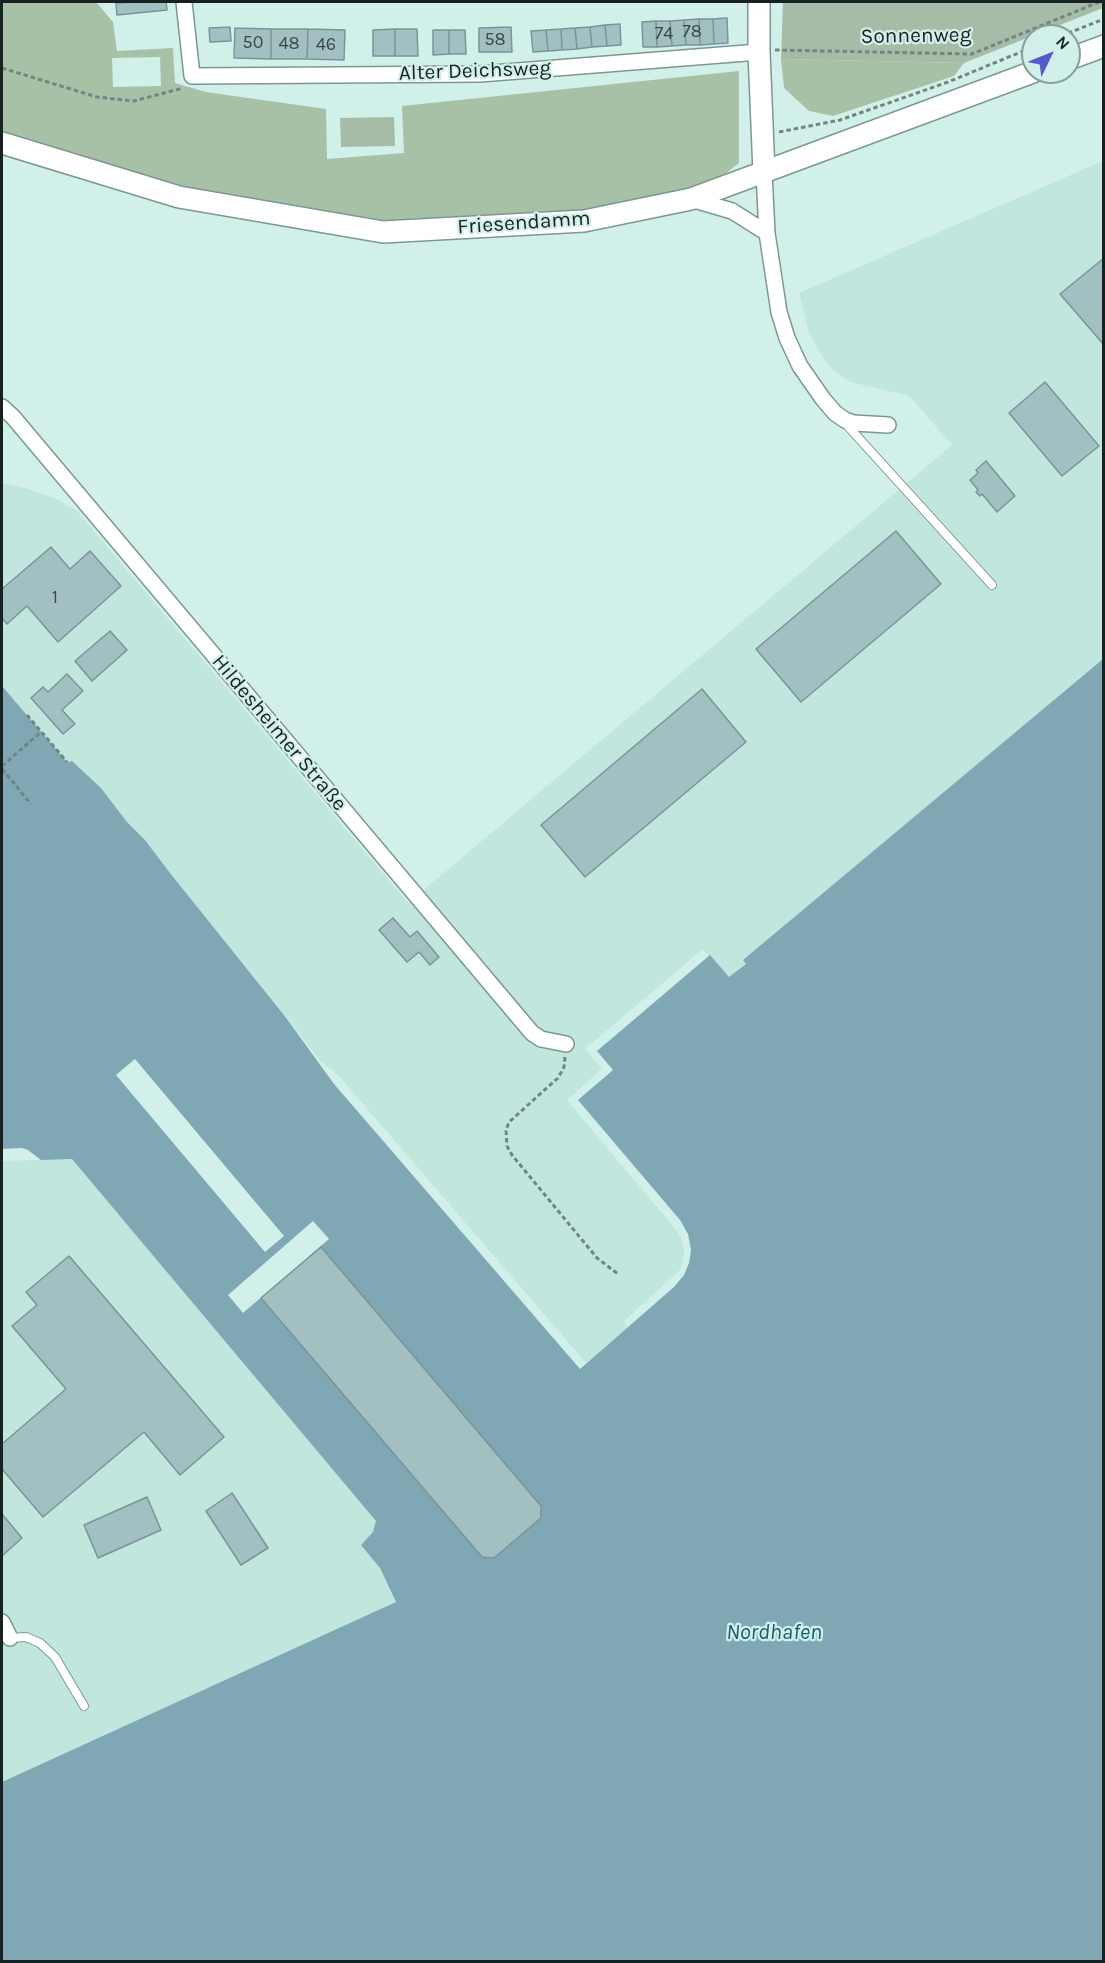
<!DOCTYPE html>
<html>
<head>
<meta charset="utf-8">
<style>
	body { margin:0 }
	#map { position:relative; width:1105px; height:1963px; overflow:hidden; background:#d2f0ea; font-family:Karla,sans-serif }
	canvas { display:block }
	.frame { position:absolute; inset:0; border:3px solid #172220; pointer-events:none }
	.north { position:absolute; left:1021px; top:24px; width:60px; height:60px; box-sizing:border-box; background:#d2f0ea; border:2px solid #879e99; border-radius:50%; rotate:47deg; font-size:16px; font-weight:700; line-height:24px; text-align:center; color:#172220 }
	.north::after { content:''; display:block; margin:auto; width:21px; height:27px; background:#5459d0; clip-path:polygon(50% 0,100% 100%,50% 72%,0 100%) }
</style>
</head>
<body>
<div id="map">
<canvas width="1105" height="1963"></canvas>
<div class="frame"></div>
<div class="north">N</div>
</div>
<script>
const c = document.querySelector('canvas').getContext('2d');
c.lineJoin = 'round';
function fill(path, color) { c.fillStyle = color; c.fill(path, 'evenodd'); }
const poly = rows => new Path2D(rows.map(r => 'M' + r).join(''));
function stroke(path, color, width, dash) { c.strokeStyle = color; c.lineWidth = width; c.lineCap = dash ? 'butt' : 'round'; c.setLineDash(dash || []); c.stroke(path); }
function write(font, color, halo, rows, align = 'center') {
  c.font = font + ' Karla,sans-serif'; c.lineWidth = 4.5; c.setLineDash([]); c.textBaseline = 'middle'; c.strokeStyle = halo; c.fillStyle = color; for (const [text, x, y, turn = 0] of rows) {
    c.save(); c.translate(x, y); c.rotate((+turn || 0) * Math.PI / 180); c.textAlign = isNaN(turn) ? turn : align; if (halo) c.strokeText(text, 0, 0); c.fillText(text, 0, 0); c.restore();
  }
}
fill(poly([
	[1103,161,1103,659,744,960,746,963,729,978,703,949,585,1049,602,1069,567,1100,672,1225,681,1237,684,1250,683,1261,679,1271,623,1322,628,1327,586,1363,339,1076,320,1061,284,1014,170,873,145,840,127,822,106,794,72,761,67,762,2,686,2,483,25,488,59,500,77,511,408,903,952,445,913,400,906,395,850,382,832,369,823,358,809,333,799,293],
	[72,1159,377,1521,373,1532,378,1565,396,1603,2,1782,2,1161]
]), '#c0e6de');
fill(poly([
	[783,2,1103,2,1103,8,964,63,781,59],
	[394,117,395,146,341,147,340,118]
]), '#a7bca6');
fill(poly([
	[2,2,96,2,113,22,117,51,173,48,175,83,206,92,326,109,327,159,404,153,402,106,739,71,739,163,710,186,583,219,385,229,180,195,2,141],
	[160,57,161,86,113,87,112,58],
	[781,59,964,63,954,76,833,116,809,111,784,88]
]), '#a7c1a6');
fill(poly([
	[1103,659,1103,1961,2,1961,2,1782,396,1602,380,1568,361,1545,373,1532,376,1521,72,1159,41,1160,28,1150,22,1148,2,1149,2,686,67,762,72,761,101,788,127,822,145,840,170,873,284,1015,334,1084,580,1369,674,1287,684,1275,689,1263,691,1250,688,1234,680,1220,578,1100,613,1070,597,1051,710,955,729,977,746,964,743,960]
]), '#7fa7b4');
fill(poly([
	[135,1059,284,1236,265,1252,116,1075],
	[313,1221,329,1239,243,1313,228,1295]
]), '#d2f0ea');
const building = poly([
	[133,2,166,2,167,10,117,15,116,3,133,2],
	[727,18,728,43,714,44,713,19,727,18],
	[699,19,700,45,686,45,684,20,699,19],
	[699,19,713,19,714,44,700,45,699,19],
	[684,20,686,45,672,46,670,21,684,20],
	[656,21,670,21,672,46,657,47,656,21],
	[656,21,657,47,643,47,642,22,656,21],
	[620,24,621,45,607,46,605,25,620,24],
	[605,25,607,46,592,47,590,27,605,25],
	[230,27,231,41,210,42,209,28,230,27],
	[511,27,512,52,479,52,479,28,511,27],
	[590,27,592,47,577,49,575,28,590,27],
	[235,28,271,29,271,59,234,58,235,28],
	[575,28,577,49,562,50,561,29,575,28],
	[271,29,308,29,307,59,271,59,271,29],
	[308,29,345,30,344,60,307,59,308,29],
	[395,29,395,56,373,56,373,30,395,29],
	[395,29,417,29,418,56,395,56,395,29],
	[561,29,562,50,548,51,546,30,561,29],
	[433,30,449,30,449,54,433,55,433,30],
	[449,30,465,30,466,54,449,54,449,30],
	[546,30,548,51,533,52,531,31,546,30],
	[1104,258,1104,345,1060,294,1104,258],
	[1045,382,1099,446,1062,476,1009,413,1045,382],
	[986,461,1015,496,997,512,982,494,980,496,976,492,978,490,970,480,978,473,976,470,986,461],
	[896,531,941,584,801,702,756,649,896,531],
	[51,547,70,569,90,551,121,586,58,642,27,606,7,624,2,618,2,589,51,547],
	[110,631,127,650,92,681,75,661,110,631],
	[67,674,83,691,62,710,75,724,63,734,31,698,43,687,48,692,67,674],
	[702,689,746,742,585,877,541,825,702,689],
	[393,918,410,937,417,931,439,957,430,965,419,952,407,962,379,930,393,918],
	[321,1247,541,1506,541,1518,494,1558,482,1557,261,1298,321,1247],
	[69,1256,224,1437,180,1475,144,1432,43,1517,2,1469,2,1444,66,1389,12,1326,37,1305,26,1292,69,1256],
	[232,1493,268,1548,241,1565,206,1511,232,1493],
	[147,1497,161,1530,98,1558,84,1525,147,1497],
	[2,1514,22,1538,2,1556,2,1514]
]);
fill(building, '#a2bfc1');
stroke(building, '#799597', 1.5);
const lane = poly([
	[845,423,992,585],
	[10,1638,26,1637,40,1643,55,1657,84,1706]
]);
const street = poly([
	[184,2,192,76,480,74,759,52],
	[764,173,767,233,779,312,787,338,800,366,823,399,835,413,845,420,854,423,888,425],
	[691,199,732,211,767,233],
	[2,407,13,417,532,1033,541,1039,566,1044],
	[2,1622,10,1638]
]);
const secondary = poly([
	[759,2,759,52,764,173],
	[1069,59,1104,46],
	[2,143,179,197,383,232,584,221,691,199,1033,72]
]);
stroke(lane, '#7c9892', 10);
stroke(street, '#7c9892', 18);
stroke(secondary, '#7c9892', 24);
stroke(poly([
	[1061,36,1104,19],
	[775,50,972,54,1099,2],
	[2,68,97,97,134,101,183,88],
	[779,132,840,120,948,82,1033,47],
	[27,715,67,762],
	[2,766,41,732],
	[2,769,31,804],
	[565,1057,564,1067,558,1078,509,1122,506,1130,507,1146,512,1155,597,1258,618,1274]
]), '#718581', 3, [4.5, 3]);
stroke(lane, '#fff', 8);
stroke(street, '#fff', 15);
stroke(secondary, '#fff', 21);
write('18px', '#3a4948', null, [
	["78",692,32],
	["74",664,34],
	["58",495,40],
	["50",253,43],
	["48",289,44],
	["46",326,45],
	["1",55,598]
]);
write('21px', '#172220', '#d2f0ea', [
	["Sonnenweg",916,36,-1],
	["Alter Deichsweg",475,71,-2],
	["Friesendamm",524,223,-4],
	["Hildesheimer Straße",279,733,50]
]);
write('italic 22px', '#126074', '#d2f0ea', [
	["Nordhafen",774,1633]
]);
</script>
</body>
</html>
